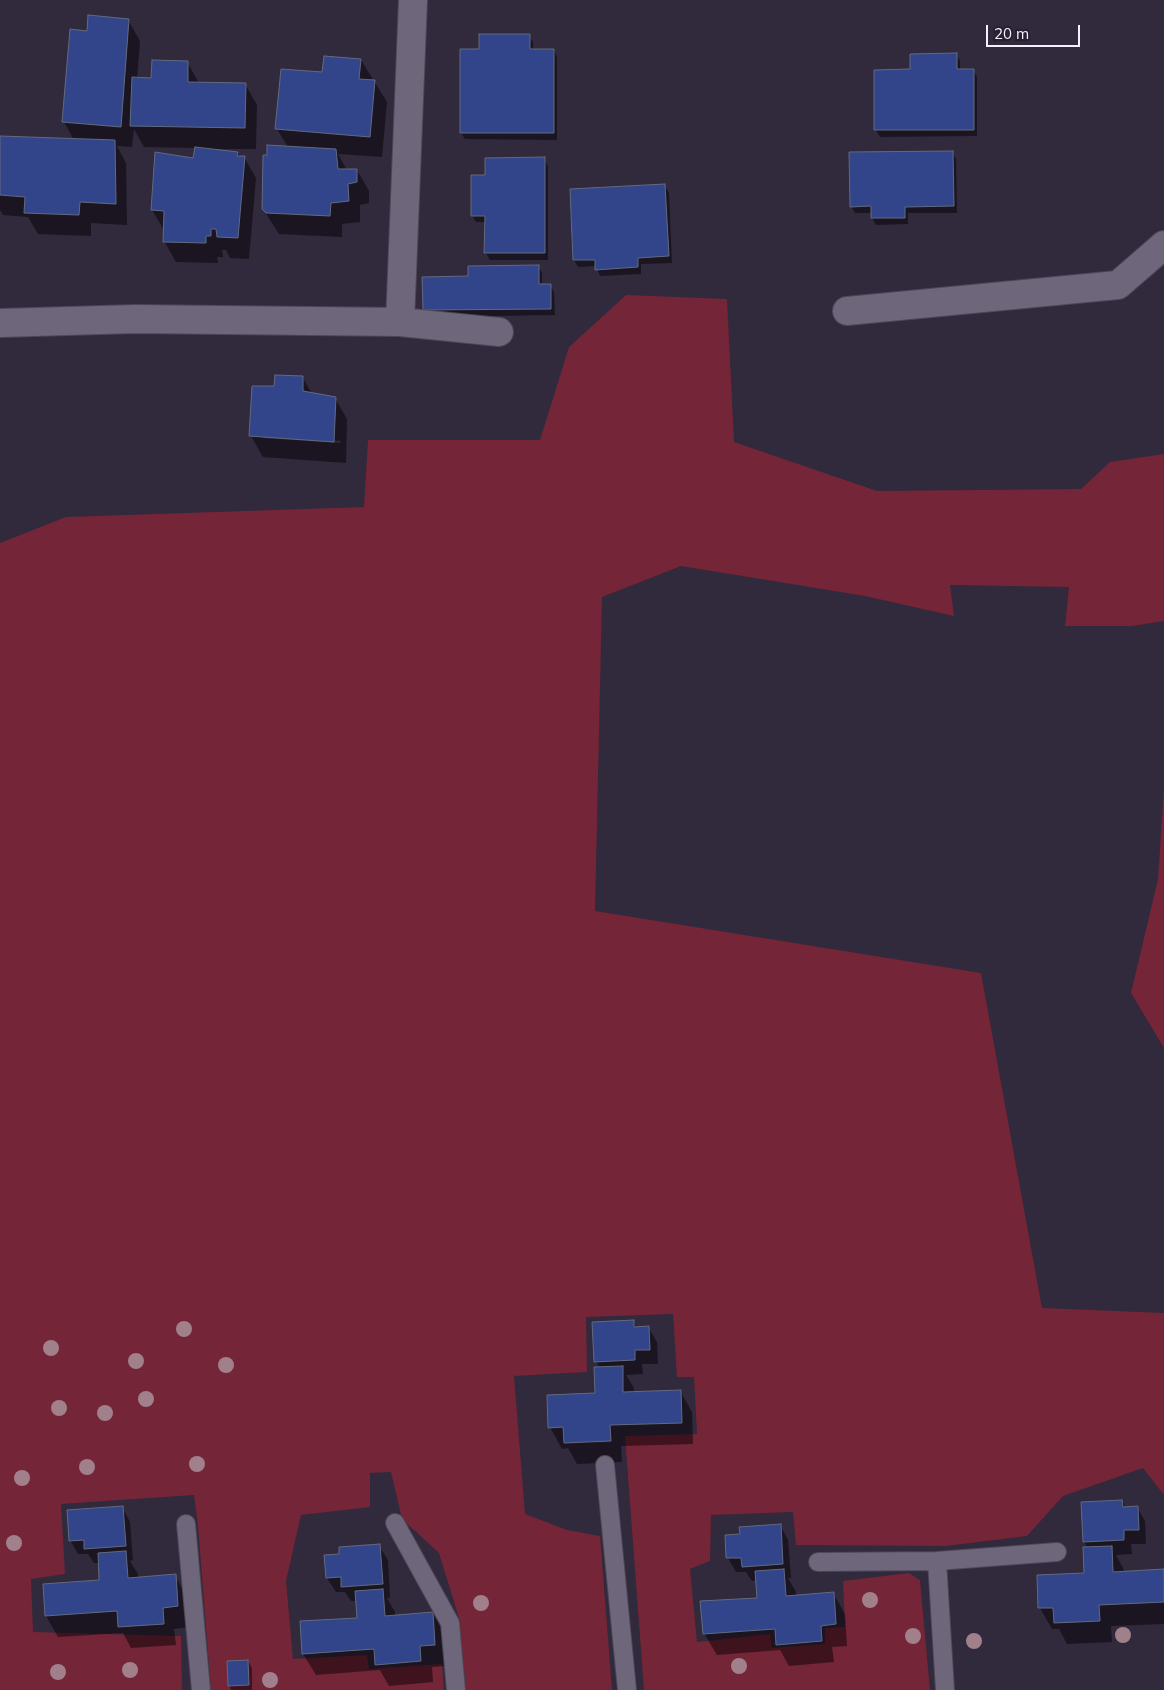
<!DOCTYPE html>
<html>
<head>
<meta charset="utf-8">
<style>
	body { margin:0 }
	#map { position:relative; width:1164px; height:1690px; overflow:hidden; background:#31293c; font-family:Mulish,sans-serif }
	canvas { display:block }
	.scale { position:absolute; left:986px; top:25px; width:94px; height:22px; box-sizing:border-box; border:2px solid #f5f0fd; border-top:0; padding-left:6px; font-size:15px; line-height:18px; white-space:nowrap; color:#f5f0fd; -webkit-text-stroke:4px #272032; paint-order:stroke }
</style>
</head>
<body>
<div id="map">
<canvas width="1164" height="1690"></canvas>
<div class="scale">20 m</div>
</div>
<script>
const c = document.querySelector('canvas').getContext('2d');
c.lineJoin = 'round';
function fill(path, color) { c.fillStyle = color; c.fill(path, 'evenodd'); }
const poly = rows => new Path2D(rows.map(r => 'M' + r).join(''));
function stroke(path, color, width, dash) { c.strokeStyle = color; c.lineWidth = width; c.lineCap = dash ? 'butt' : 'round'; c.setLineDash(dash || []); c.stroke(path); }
fill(poly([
	[626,295,727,299,734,442,877,491,1081,489,1110,462,1164,454,1164,621,1132,626,1065,626,1069,587,950,585,954,616,865,596,681,566,602,597,595,911,981,973,1042,1308,1164,1313,1164,1495,1143,1468,1063,1496,1027,1536,946,1546,796,1545,793,1512,711,1515,710,1561,690,1569,697,1642,770,1634,772,1648,825,1644,825,1628,845,1627,843,1581,909,1573,920,1580,930,1690,644,1690,625,1436,697,1434,694,1377,677,1377,673,1314,586,1317,587,1372,514,1376,525,1514,567,1530,600,1536,612,1690,466,1690,459,1618,439,1553,402,1519,391,1472,370,1473,370,1507,301,1515,286,1581,293,1659,367,1655,369,1669,442,1664,444,1690,211,1690,198,1526,194,1495,61,1504,65,1574,31,1579,33,1632,181,1636,182,1690,0,1690,0,543,66,517,364,507,368,440,540,440,569,347],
	[1164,787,1164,1048,1131,993,1158,879]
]), '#742537');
fill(poly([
	[128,20,140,41,137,79,152,79,187,62,199,83,245,84,257,105,256,149,218,149,218,151,238,153,240,157,244,157,256,178,249,259,230,258,226,250,222,250,223,257,217,257,218,263,176,262,164,241,164,230,152,210,194,159,196,148,144,147,134,129,132,147,117,146,126,163,127,225,91,223,91,236,38,234,28,217,3,215,0,210,0,138,74,140,64,122,88,32],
	[529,36,533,42,533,50,554,50,557,57,557,140,465,139,461,133,480,50],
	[956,54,960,61,960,70,973,70,977,77,977,136,880,137,876,130,876,71,911,71],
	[361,60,387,102,382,157,338,154,347,170,357,170,369,191,369,203,360,205,360,222,342,224,342,237,279,234,263,209,288,147,277,129,323,74],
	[952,152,956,159,957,213,908,213,908,224,876,225,872,218,872,213,855,213,851,206],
	[544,159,548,166,548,260,490,260,486,253,486,222,476,222,472,215,486,176],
	[665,186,669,193,672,263,641,264,641,274,600,276,596,266,578,267,574,260,571,191],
	[538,266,542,273,542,286,550,285,554,292,555,315,428,317,424,310,424,278,469,277],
	[303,378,312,394,335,398,347,419,346,463,263,457,251,436,253,387,275,387],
	[262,436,341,441,340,443,262,438],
	[633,1321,637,1328,648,1327,657,1342,658,1364,642,1364,643,1374,626,1375,634,1388,634,1393,680,1391,692,1412,693,1444,621,1446,622,1462,577,1464,568,1448,562,1449,550,1427,597,1394,599,1368,596,1361],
	[1122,1501,1126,1508,1137,1507,1145,1521,1146,1544,1131,1544,1132,1554,1116,1555,1123,1568,1124,1573,1164,1571,1164,1624,1111,1626,1112,1642,1067,1644,1059,1629,1052,1629,1040,1608,1086,1574,1088,1548,1084,1542],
	[122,1507,130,1522,133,1560,130,1561,138,1574,138,1578,175,1576,187,1597,189,1627,174,1629,176,1645,131,1648,123,1633,58,1637,46,1616,100,1581,99,1563,94,1563,88,1554,78,1554,70,1540],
	[780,1525,788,1540,791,1578,788,1578,796,1592,796,1596,833,1593,845,1614,847,1646,832,1647,834,1662,789,1666,780,1650,717,1655,704,1633,759,1599,757,1580,752,1581,746,1572,736,1572,728,1558,741,1535],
	[379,1546,388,1560,390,1598,387,1598,395,1612,395,1616,433,1613,445,1635,447,1666,432,1667,433,1682,389,1686,380,1670,316,1675,303,1654,358,1619,357,1601,351,1601,345,1592,336,1592,327,1578,326,1556,341,1555],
	[248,1661,252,1668,252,1690,231,1690,229,1685]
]), '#0007');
const building = poly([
	[88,15,129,19,121,127,62,122,70,29,87,31,88,15],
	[479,34,530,34,530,49,554,49,554,133,460,133,460,49,479,49,479,34],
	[957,53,957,69,974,69,974,130,874,130,874,70,910,69,910,54,957,53],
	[324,56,361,59,359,79,375,80,370,137,275,129,281,69,322,72,324,56],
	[152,60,188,61,188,82,246,83,245,128,130,126,132,77,151,78,152,60],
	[0,136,115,140,116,204,80,202,79,215,24,213,25,197,0,195,0,136],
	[267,145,336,149,338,169,357,169,357,182,348,184,349,201,331,203,330,216,266,213,262,209,263,155,267,155,267,145],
	[195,147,238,152,237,156,245,156,238,238,217,237,216,229,211,229,211,236,206,236,206,243,163,242,164,211,151,210,155,152,193,158,195,147],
	[953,151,954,206,905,207,905,218,871,218,871,206,850,207,849,152,953,151],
	[545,157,545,253,484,253,485,216,471,216,471,175,485,175,485,158,545,157],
	[665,184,669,256,638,258,638,267,595,270,595,260,573,260,570,189,665,184],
	[539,265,539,284,551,284,551,309,423,310,422,277,468,276,468,266,539,265],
	[275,375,303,376,303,391,336,397,334,442,249,436,252,386,274,386,275,375],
	[634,1320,634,1327,649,1326,650,1350,635,1350,635,1360,594,1362,592,1322,634,1320],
	[623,1366,623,1392,681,1390,682,1423,610,1425,611,1441,564,1443,563,1427,548,1428,547,1395,595,1393,594,1367,623,1366],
	[1122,1500,1123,1507,1138,1506,1139,1530,1124,1530,1124,1540,1083,1542,1081,1502,1122,1500],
	[123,1506,126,1546,84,1549,84,1540,69,1541,67,1510,123,1506],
	[781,1524,783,1564,742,1567,741,1558,726,1558,725,1535,740,1534,739,1527,781,1524],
	[380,1544,383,1584,341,1587,341,1577,326,1578,324,1555,339,1554,339,1547,380,1544],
	[1112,1546,1113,1572,1164,1569,1164,1602,1099,1605,1100,1621,1054,1623,1053,1608,1038,1608,1037,1575,1084,1573,1083,1547,1112,1546],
	[126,1551,128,1578,176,1574,178,1606,163,1608,164,1624,118,1627,117,1611,45,1616,43,1584,99,1580,98,1553,126,1551],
	[784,1569,786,1596,834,1592,836,1624,821,1626,822,1641,776,1645,775,1629,703,1634,700,1601,757,1598,755,1571,784,1569],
	[383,1589,385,1616,433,1612,435,1645,420,1646,421,1661,375,1665,374,1649,302,1654,300,1621,357,1618,355,1591,383,1589],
	[248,1660,249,1685,228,1686,227,1661,248,1660]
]);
fill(building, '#32458b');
stroke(building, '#626a7f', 1);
const service = poly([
	[605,1465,627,1690],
	[395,1523,450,1623,456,1690],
	[186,1524,201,1690],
	[937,1561,945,1690],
	[818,1562,937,1561,1057,1552]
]);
const minor = poly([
	[847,311,1118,285,1164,245],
	[400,322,413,0],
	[0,323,135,319,400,322,499,332]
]);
stroke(service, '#4e4757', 20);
stroke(minor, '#4e4757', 30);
stroke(service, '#6e667b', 18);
stroke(minor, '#6e667b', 28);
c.fillStyle = '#a1808c';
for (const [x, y] of [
	[184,1329],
	[51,1348],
	[136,1361],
	[226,1365],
	[146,1399],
	[59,1408],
	[105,1413],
	[197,1464],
	[87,1467],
	[22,1478],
	[14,1543],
	[870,1600],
	[481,1603],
	[1123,1635],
	[913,1636],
	[974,1641],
	[739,1666],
	[130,1670],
	[58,1672],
	[270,1680]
]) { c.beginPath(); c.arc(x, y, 8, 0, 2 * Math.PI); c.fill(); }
</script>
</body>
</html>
